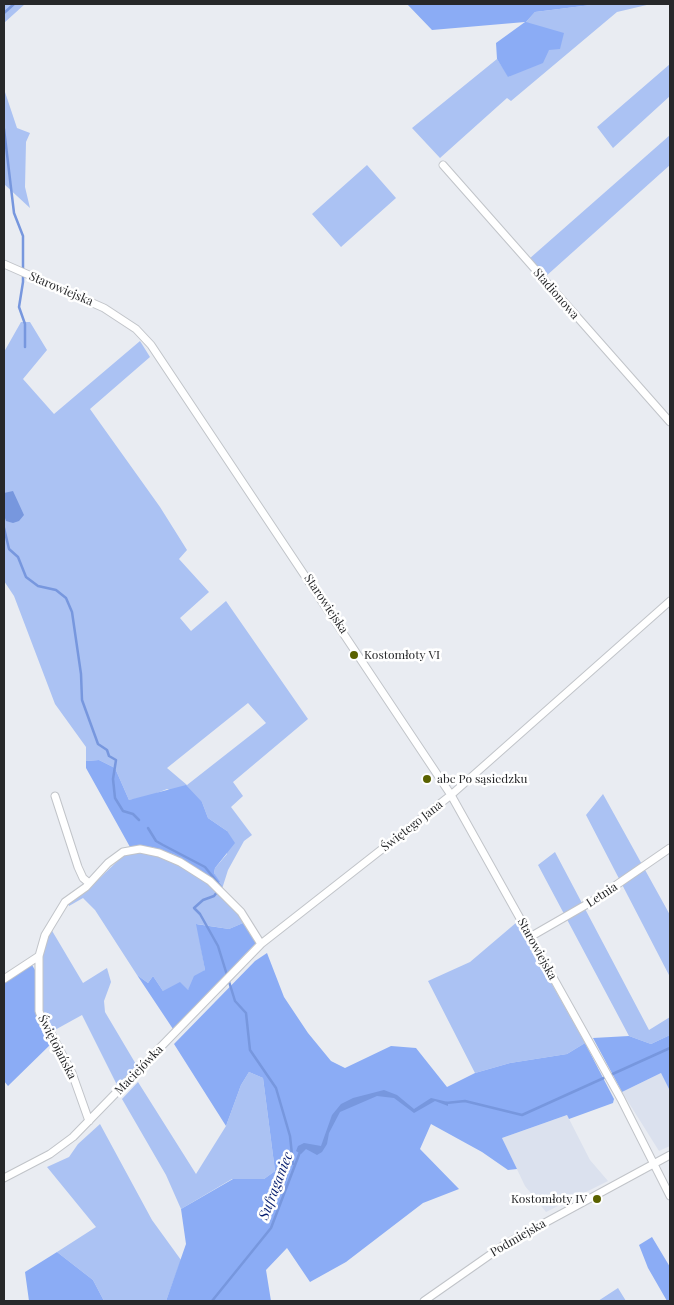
<!DOCTYPE html>
<html>
<head>
<meta charset="utf-8">
<style>
	body { margin:0 }
	#map { position:relative; width:674px; height:1305px; overflow:hidden; background:#e9ecf2; font-family:"Playfair Display",serif }
	canvas { display:block }
	.frame { position:absolute; inset:0; border:5px solid #27282a; pointer-events:none }
</style>
</head>
<body>
<div id="map">
<canvas width="674" height="1305"></canvas>
<div class="frame"></div>
</div>
<script>
const c = document.querySelector('canvas').getContext('2d');
c.lineJoin = 'round';
function fill(path, color) { c.fillStyle = color; c.fill(path, 'evenodd'); }
const poly = rows => new Path2D(rows.map(r => 'M' + r).join(''));
function stroke(path, color, width, dash) { c.strokeStyle = color; c.lineWidth = width; c.lineCap = dash ? 'butt' : 'round'; c.setLineDash(dash || []); c.stroke(path); }
function write(font, color, halo, rows, align = 'center') {
  c.font = font + ' "Playfair Display",serif'; c.lineWidth = 5; c.setLineDash([]); c.textBaseline = 'middle'; c.strokeStyle = halo; c.fillStyle = color; for (const [text, x, y, turn = 0] of rows) {
    c.save(); c.translate(x, y); c.rotate((+turn || 0) * Math.PI / 180); c.textAlign = isNaN(turn) ? turn : align; if (halo) c.strokeText(text, 0, 0); c.fillText(text, 0, 0); c.restore();
  }
}
fill(poly([
	[661,1073,670,1091,670,1146,659,1151,622,1092],
	[567,1115,590,1160,608,1181,546,1212,525,1186,502,1138]
]), '#dbe1ee');
fill(poly([
	[4,4,25,4,4,23],
	[599,4,651,4,617,12,511,101,507,98,440,158,412,128,497,59,509,77,526,22,535,12],
	[670,64,670,96,613,148,597,127],
	[4,89,17,128,30,133,26,142,25,187,30,208,4,184],
	[670,135,670,165,545,277,529,259],
	[367,165,396,198,341,247,312,214],
	[21,322,30,322,47,350,23,379,54,414,140,341,150,357,90,409,160,507,187,550,179,559,209,592,180,618,191,631,226,601,308,719,233,782,243,796,231,807,252,835,244,841,228,870,222,889,215,882,219,882,214,873,215,868,227,854,227,831,208,818,202,802,167,789,147,797,129,800,115,768,99,760,86,761,86,747,55,704,14,596,4,581,4,352],
	[248,703,266,723,187,785,167,768],
	[603,794,670,915,670,977,586,815],
	[555,852,649,1030,670,1017,670,1035,651,1044,629,1036,538,865],
	[140,853,158,856,178,863,209,883,238,912,243,923,229,929,197,924,205,970,188,990,163,991,153,976,148,983,137,975,95,910,83,898,69,906,68,903,88,889,124,855],
	[517,922,585,1043,567,1054,510,1063,475,1073,428,981,470,962],
	[51,929,83,983,107,968,111,982,104,1001,105,1012,137,1066,118,1087,82,1015,53,1031,46,1023,42,1013,41,960],
	[249,1072,263,1078,275,1171,264,1179,232,1179,181,1209,166,1175,122,1099,138,1082,196,1174,226,1126,241,1085],
	[100,1124,152,1220,181,1260,166,1301,104,1301,93,1280,57,1252,96,1227,47,1167,69,1157,78,1144],
	[618,1288,626,1301,598,1301]
]), '#abc2f3');
fill(poly([
	[407,4,599,4,535,12,526,22,564,33,560,49,549,50,543,63,508,77,497,59,496,43,525,22,432,30],
	[99,760,115,768,129,800,186,785,202,802,208,818,227,831,235,843,215,868,214,873,220,882,215,882,175,855,152,847,130,847,86,768,86,761],
	[243,923,256,943,173,1029,137,975,148,983,153,976,163,991,180,982,188,990,194,976,205,970,196,924,229,929],
	[267,953,284,997,308,1033,331,1061,345,1068,391,1046,416,1048,447,1087,475,1073,510,1063,567,1054,585,1043,614,1099,613,1103,569,1119,567,1115,502,1138,517,1169,508,1170,482,1152,431,1124,420,1149,459,1189,423,1203,346,1262,310,1282,287,1248,266,1270,271,1301,166,1301,186,1244,181,1209,233,1179,264,1179,275,1171,263,1078,249,1072,241,1085,226,1126,174,1044,255,961],
	[27,965,32,965,35,970,36,1005,53,1042,8,1086,4,1081,4,981],
	[670,1035,670,1091,661,1073,622,1092,593,1038,629,1036,651,1044],
	[652,1237,670,1267,670,1301,667,1301,648,1268,639,1245],
	[57,1252,93,1280,104,1301,29,1301,25,1272]
]), '#8bacf5');
fill(poly([
	[13,491,24,515,19,521,13,523,6,521,4,515,4,493],
	[384,1090,397,1095,414,1109,431,1098,448,1102,448,1106,435,1101,414,1113,394,1098,377,1096,340,1112,329,1133,327,1144,322,1152,317,1155,306,1149,301,1154,296,1151,298,1146,304,1143,321,1146,332,1115,341,1104,353,1098]
]), '#7797de');
stroke(poly([
	[4,13,14,4],
	[4,129,14,213,23,236,23,282,19,307,25,324,25,347],
	[4,528,9,549,18,557,26,577,38,586,56,590,66,598,72,612,81,674,82,700,98,744,107,750,109,756,116,760,113,779,115,798,123,811,133,814,139,820],
	[148,828,156,841,163,845,205,867,221,887,214,896,203,900,194,908,200,914,218,946,235,1001,246,1013,250,1050,276,1088,290,1136,293,1164],
	[446,1103,465,1101,522,1115,670,1048],
	[212,1301,271,1228,300,1152]
]), '#7797de', 2.5);
const minor = poly([
	[443,165,670,422],
	[4,264,104,308,136,329,151,345,451,795,621,1099,670,1196],
	[55,796,78,867,83,878,89,883],
	[530,937,596,899,670,848],
	[4,979,39,956],
	[89,1121,72,1073,52,1035,43,1023,39,1011,39,956,45,935,65,902,86,887,108,863,123,852,140,849,159,853,180,862,210,881,241,912,261,944],
	[4,1178,50,1154,73,1137,261,944,451,795,670,601],
	[424,1301,504,1245,670,1155]
]);
stroke(minor, '#c1c4c9', 9);
stroke(minor, '#fff', 7);
for (const [x, y, r, color] of [
	[354,655,5,"#5a6200"],
	[427,779,5,"#5a6200"],
	[597,1199,5,"#5a6200"]
]) { const dot = new Path2D(); dot.arc(x, y, r, 0, 2 * Math.PI); c.fillStyle = color; c.fill(dot); stroke(dot, '#fff', 2); }
write('12px', '#27282a', '#fff', [
	["Starowiejska",61,289,23],
	["Stadionowa",556,294,49],
	["Starowiejska",326,604,56],
	["Świętego Jana",412,826,-38],
	["Letnia",602,895,-33],
	["Starowiejska",537,949,61],
	["Świętojańska",57,1047,63],
	["Maciejówka",139,1070,-46],
	["Podmiejska",518,1238,-30]
]);
write('12px', '#27282a', '#fff', [
	["Kostomłoty VI",364,655],
	["abc Po sąsiedzku",437,779],
	["Kostomłoty IV",587,1199,"right"]
], 'left');
write('italic 14px', '#071e6f', '#fff', [
	["Sufraganiec",276,1186,-69]
]);
</script>
</body>
</html>
